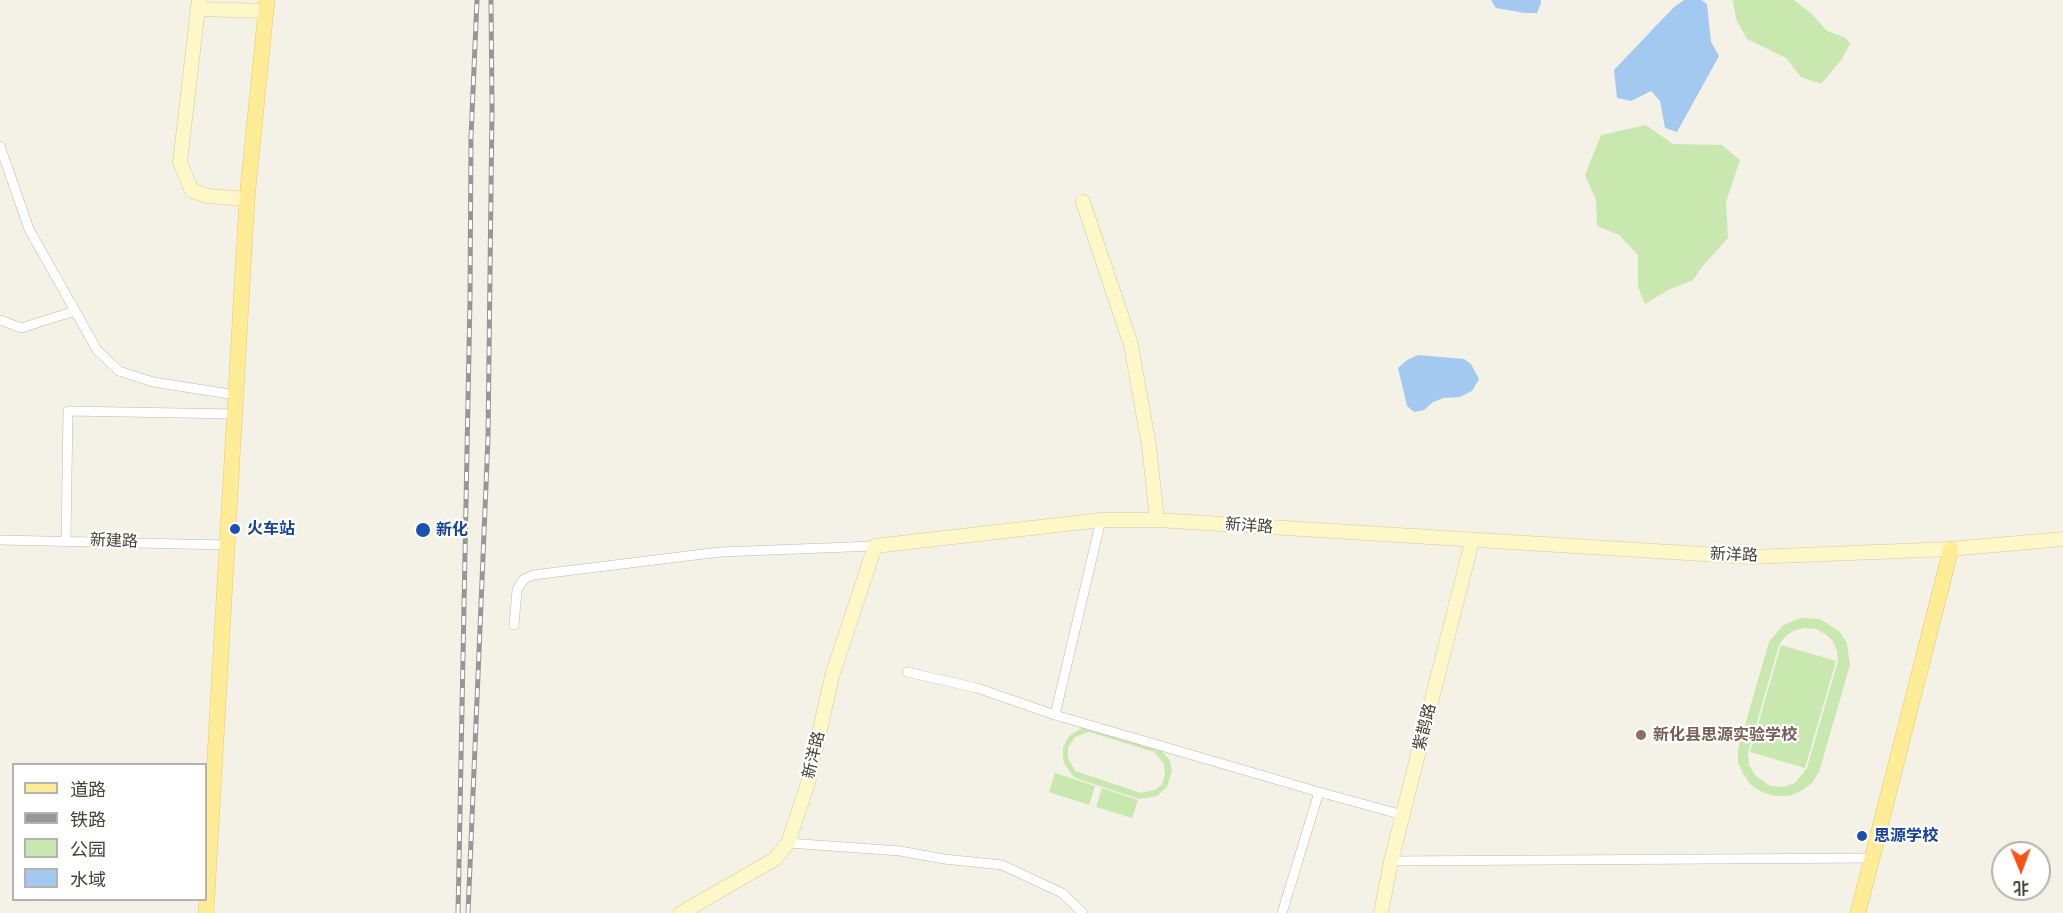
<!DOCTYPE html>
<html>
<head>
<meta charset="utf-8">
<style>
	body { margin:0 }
	#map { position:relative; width:2063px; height:913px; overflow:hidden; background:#f4f1e7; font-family:Montserrat,"Noto Sans SC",sans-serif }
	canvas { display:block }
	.legend { position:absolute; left:12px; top:763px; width:195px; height:138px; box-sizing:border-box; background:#fff; border:2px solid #b5b3af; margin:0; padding:8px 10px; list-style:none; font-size:18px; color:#474236 }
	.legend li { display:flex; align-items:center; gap:12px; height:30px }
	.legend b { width:30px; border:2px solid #b5b3af }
	.north { position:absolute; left:1991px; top:841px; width:60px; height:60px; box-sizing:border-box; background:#fff; border:2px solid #b5b3af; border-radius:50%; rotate:179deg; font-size:16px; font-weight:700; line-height:24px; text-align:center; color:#474236 }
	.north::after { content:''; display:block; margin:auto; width:21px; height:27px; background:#fa5318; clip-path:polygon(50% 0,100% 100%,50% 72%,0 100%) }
</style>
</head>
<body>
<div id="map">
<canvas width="2063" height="913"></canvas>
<ul class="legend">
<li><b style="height:8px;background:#feec96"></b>道路</li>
<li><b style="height:8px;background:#979797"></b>铁路</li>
<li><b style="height:16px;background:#c9e8b0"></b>公园</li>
<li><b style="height:16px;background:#a4c9f0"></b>水域</li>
</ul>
<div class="north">北</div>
</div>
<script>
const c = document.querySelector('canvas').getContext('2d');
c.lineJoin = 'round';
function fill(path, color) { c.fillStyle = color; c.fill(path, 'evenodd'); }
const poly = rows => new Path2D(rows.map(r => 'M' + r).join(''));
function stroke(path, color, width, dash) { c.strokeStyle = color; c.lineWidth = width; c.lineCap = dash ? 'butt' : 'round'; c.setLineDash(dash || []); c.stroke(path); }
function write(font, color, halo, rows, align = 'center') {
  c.font = font + ' Montserrat,"Noto Sans SC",sans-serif'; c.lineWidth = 4.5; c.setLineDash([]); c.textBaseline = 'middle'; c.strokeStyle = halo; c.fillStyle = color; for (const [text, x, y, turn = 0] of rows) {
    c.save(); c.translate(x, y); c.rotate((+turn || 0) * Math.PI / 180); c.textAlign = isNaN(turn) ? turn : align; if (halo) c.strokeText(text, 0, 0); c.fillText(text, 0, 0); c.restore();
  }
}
fill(poly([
	[1733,0,1794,0,1812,14,1827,31,1846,38,1850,44,1842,59,1821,84,1801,77,1786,58,1747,39,1736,19],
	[1646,125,1673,144,1722,145,1740,160,1726,202,1728,238,1701,268,1693,280,1668,290,1645,304,1638,287,1638,255,1619,235,1597,226,1596,200,1585,175,1601,135],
	[1800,618,1820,619,1839,631,1847,643,1850,665,1819,772,1812,783,1801,791,1789,796,1775,796,1762,792,1751,785,1743,774,1738,762,1738,749,1769,642,1782,626],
	[1805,628,1816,629,1825,634,1833,641,1837,651,1838,661,1807,768,1795,783,1783,787,1770,786,1755,775,1749,765,1748,753,1779,645,1786,636,1795,630],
	[1781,645,1836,661,1805,768,1750,752],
	[1083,727,1161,750,1169,759,1172,770,1167,787,1157,796,1139,799,1078,779,1073,776,1065,765,1063,759,1063,747,1069,736],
	[1089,732,1154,752,1164,764,1165,775,1162,784,1155,790,1141,793,1075,771,1068,758,1068,748,1075,737],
	[1055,773,1095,786,1089,805,1049,792],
	[1102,788,1138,800,1132,818,1096,807]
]), '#c9e8b0');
fill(poly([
	[1491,0,1541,0,1541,3,1537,13,1525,13,1496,8],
	[1684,0,1701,0,1707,4,1711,42,1719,56,1677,132,1665,128,1660,101,1651,91,1631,101,1617,98,1614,70,1673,8],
	[1418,355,1464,359,1471,364,1479,379,1472,391,1460,397,1444,398,1433,402,1424,410,1414,412,1407,406,1398,368,1407,360]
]), '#a4c9f0');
const street = poly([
	[0,146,29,229,97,350,119,371,153,382,236,395],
	[0,320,21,328,75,311],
	[1101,520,1055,715,1319,792,1282,913],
	[0,540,227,545],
	[66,540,68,411,235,414],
	[514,625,517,590,524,579,533,575,720,552,875,546],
	[907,672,977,688,1055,715],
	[1319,792,1403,815],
	[788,843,900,851,944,859,1002,865,1062,893,1083,913],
	[1391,861,1872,858]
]);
const secondary = poly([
	[199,0,180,162,192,191,208,196,247,199],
	[197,9,266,11],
	[1083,202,1131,345,1149,446,1157,520],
	[681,913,775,859,788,843,808,783,832,676,875,546,1101,520,1157,520,1751,557,1951,549,2063,539],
	[1381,913,1391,861,1472,541]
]);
const primary = poly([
	[206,913,247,199,267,0],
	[1858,913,1951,549]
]);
stroke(street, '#bfbaaa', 10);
stroke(secondary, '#d4ca97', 15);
stroke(primary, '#e4cc65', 16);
stroke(street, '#fff', 9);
stroke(secondary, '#fef7c7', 14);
stroke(primary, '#feec96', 15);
const rail = poly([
	[458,913,470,298,471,137,477,0],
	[468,913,488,438,492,108,491,0]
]);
stroke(rail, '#979797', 5);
stroke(rail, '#fff', 3, [9]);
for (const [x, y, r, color] of [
	[235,529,6,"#1a4fb4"],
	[423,530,8,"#1a4fb4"],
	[1641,735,6,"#8d6e63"],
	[1862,836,6,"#1a4fb4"]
]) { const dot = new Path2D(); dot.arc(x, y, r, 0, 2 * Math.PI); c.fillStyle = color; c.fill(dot); stroke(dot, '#fff', 2); }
write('16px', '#474236', '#fff', [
	["新洋路",1249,526,4],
	["新建路",114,541,2],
	["新洋路",1734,555,2],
	["紫鹊路",1425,727,-76],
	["新洋路",814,755,-77]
]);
write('bold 16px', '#164399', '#fff', [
	["火车站",247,529],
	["新化",436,530],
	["思源学校",1874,836]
], 'left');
write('bold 16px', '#785e54', '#fff', [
	["新化县思源实验学校",1653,735]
], 'left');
</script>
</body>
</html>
